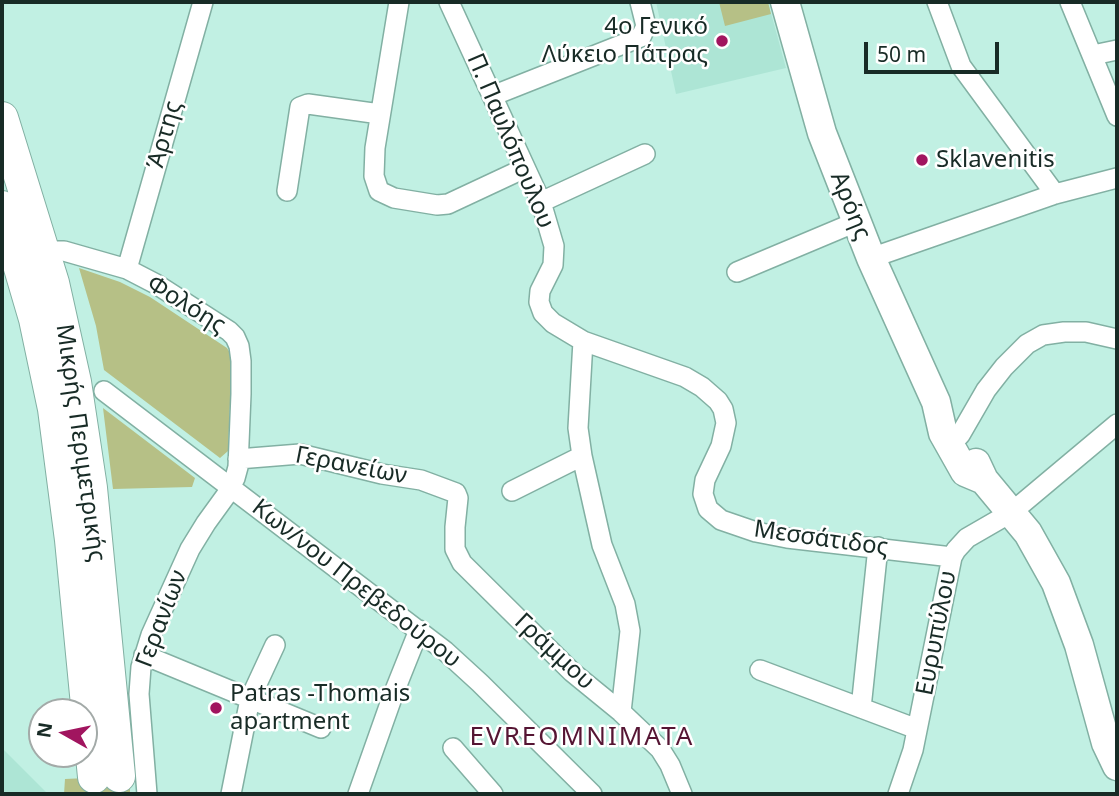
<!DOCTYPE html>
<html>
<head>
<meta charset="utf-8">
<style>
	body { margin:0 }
	#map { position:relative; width:1119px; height:796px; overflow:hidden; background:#c1f0e3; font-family:"Noto Sans",sans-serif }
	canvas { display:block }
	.frame { position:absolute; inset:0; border:4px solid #182b26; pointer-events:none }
	.north { position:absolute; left:28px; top:698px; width:70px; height:70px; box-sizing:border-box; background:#fff; border:2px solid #a3aaa8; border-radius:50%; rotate:279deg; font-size:19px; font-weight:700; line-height:28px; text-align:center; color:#182b26 }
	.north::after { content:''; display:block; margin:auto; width:24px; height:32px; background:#a1155f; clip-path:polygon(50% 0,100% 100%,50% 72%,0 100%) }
	.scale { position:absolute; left:864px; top:42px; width:135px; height:32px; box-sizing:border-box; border:4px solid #182b26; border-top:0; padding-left:9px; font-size:21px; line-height:24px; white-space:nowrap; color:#182b26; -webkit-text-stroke:5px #fff; paint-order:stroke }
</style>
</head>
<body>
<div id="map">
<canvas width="1119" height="796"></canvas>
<div class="frame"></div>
<div class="north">N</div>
<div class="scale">50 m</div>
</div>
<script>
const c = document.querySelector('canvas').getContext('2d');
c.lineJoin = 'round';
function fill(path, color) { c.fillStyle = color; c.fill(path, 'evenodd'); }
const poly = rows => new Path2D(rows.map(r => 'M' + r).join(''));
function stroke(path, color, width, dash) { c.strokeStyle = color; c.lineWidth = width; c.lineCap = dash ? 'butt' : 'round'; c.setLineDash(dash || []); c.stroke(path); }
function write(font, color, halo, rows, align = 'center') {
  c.font = font + ' "Noto Sans",sans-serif'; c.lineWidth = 5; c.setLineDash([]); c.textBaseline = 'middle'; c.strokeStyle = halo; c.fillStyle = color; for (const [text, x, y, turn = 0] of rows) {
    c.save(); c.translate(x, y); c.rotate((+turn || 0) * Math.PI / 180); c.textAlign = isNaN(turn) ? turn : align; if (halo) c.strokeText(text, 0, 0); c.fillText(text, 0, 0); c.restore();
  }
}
fill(poly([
	[656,2,768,2,786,68,676,94],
	[2,748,48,794,2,794]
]), '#ade5d5');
fill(poly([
	[719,2,768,2,771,14,725,26],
	[79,268,120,282,150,297,227,348,232,356,228,451,220,458,104,370,96,326],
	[103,408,195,478,192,487,113,489],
	[130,776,130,794,64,794,65,779]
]), '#b6c086');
const street = poly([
	[399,2,375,148,374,176,379,191,394,198,437,205,448,204,525,168],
	[449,2,541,202,554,246,553,265,540,291,539,302,543,313,553,323,583,341,578,428,582,456,602,545,625,604,630,631,621,712],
	[937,2,961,66,1055,194],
	[1070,2,1117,116],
	[1093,55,1117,50],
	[492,96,641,37,646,26,640,2],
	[287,191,300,107,308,104,380,114],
	[541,202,645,154],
	[34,251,64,251,127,269,156,284,229,331,235,337,239,346,241,361,241,394,238,467,235,478,227,494,206,523,190,549,151,635,141,667,139,694,147,794],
	[871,258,1055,194,1117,178],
	[127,269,203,2],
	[737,272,856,222],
	[583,341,685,377,702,387,718,401,723,409,726,423,721,446,705,480,703,494,708,509,721,520,756,532,787,538,952,557],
	[104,391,445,651,480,683,592,794],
	[960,435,986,390,1004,367,1027,344,1043,335,1064,332,1086,332,1117,339],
	[238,459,300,454,382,474,421,480,456,493,458,498,455,527,455,549,462,563,572,672,621,712,660,749,670,765,682,794],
	[512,491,582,456],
	[144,655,321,728],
	[760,670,917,729],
	[861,708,878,547],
	[453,748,493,794],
	[231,794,250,699,275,645],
	[358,794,393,695,419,630],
	[898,794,913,750,952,557,956,550,967,538,1012,512,1117,424]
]);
const secondary = poly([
	[785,2,822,133,871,258,936,402,943,433,965,472,984,480],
	[976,463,984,480,1028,533,1056,583,1079,645,1106,743,1117,766]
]);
const primary = poly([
	[2,118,53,283,75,382,91,488,119,776],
	[2,207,35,319,54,409,71,540,94,777]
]);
stroke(street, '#82b0a3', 22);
stroke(secondary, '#82b0a3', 31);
stroke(primary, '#82b0a3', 34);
stroke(street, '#fff', 19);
stroke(secondary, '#fff', 28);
stroke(primary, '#fff', 32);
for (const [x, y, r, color] of [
	[722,41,7,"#a1155f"],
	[922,160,7,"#a1155f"],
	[216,708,7,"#a1155f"]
]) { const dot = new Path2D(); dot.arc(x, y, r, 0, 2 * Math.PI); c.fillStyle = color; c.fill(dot); stroke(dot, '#fff', 2.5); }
write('24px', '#182b26', '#fff', [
	["4ο Γενικό",708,27,"right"],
	["Λύκειο Πάτρας",708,55,"right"],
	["Sklavenitis",936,160],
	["Patras -Thomais",230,694],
	["apartment",230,722]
], 'left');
write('24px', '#182b26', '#fff', [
	["Άρτης",165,135,-74],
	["Π. Παυλόπουλου",510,141,67],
	["Αρόης",850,206,68],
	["Φολόης",186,305,32],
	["Μικρής Περιμετρικής",80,443,82],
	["Γερανείων",351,466,11],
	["Μεσσάτιδος",821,539,8],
	["Κων/νου Πρεβεδούρου",356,584,38],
	["Γερανίων",162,619,-69],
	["Ευρυπύλου",937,633,-79],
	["Γράμμου",554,652,43]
]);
c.letterSpacing = '2px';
write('26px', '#551533', '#fff', [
	["EVREOMNIMATA",582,738]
]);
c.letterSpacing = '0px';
</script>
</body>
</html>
